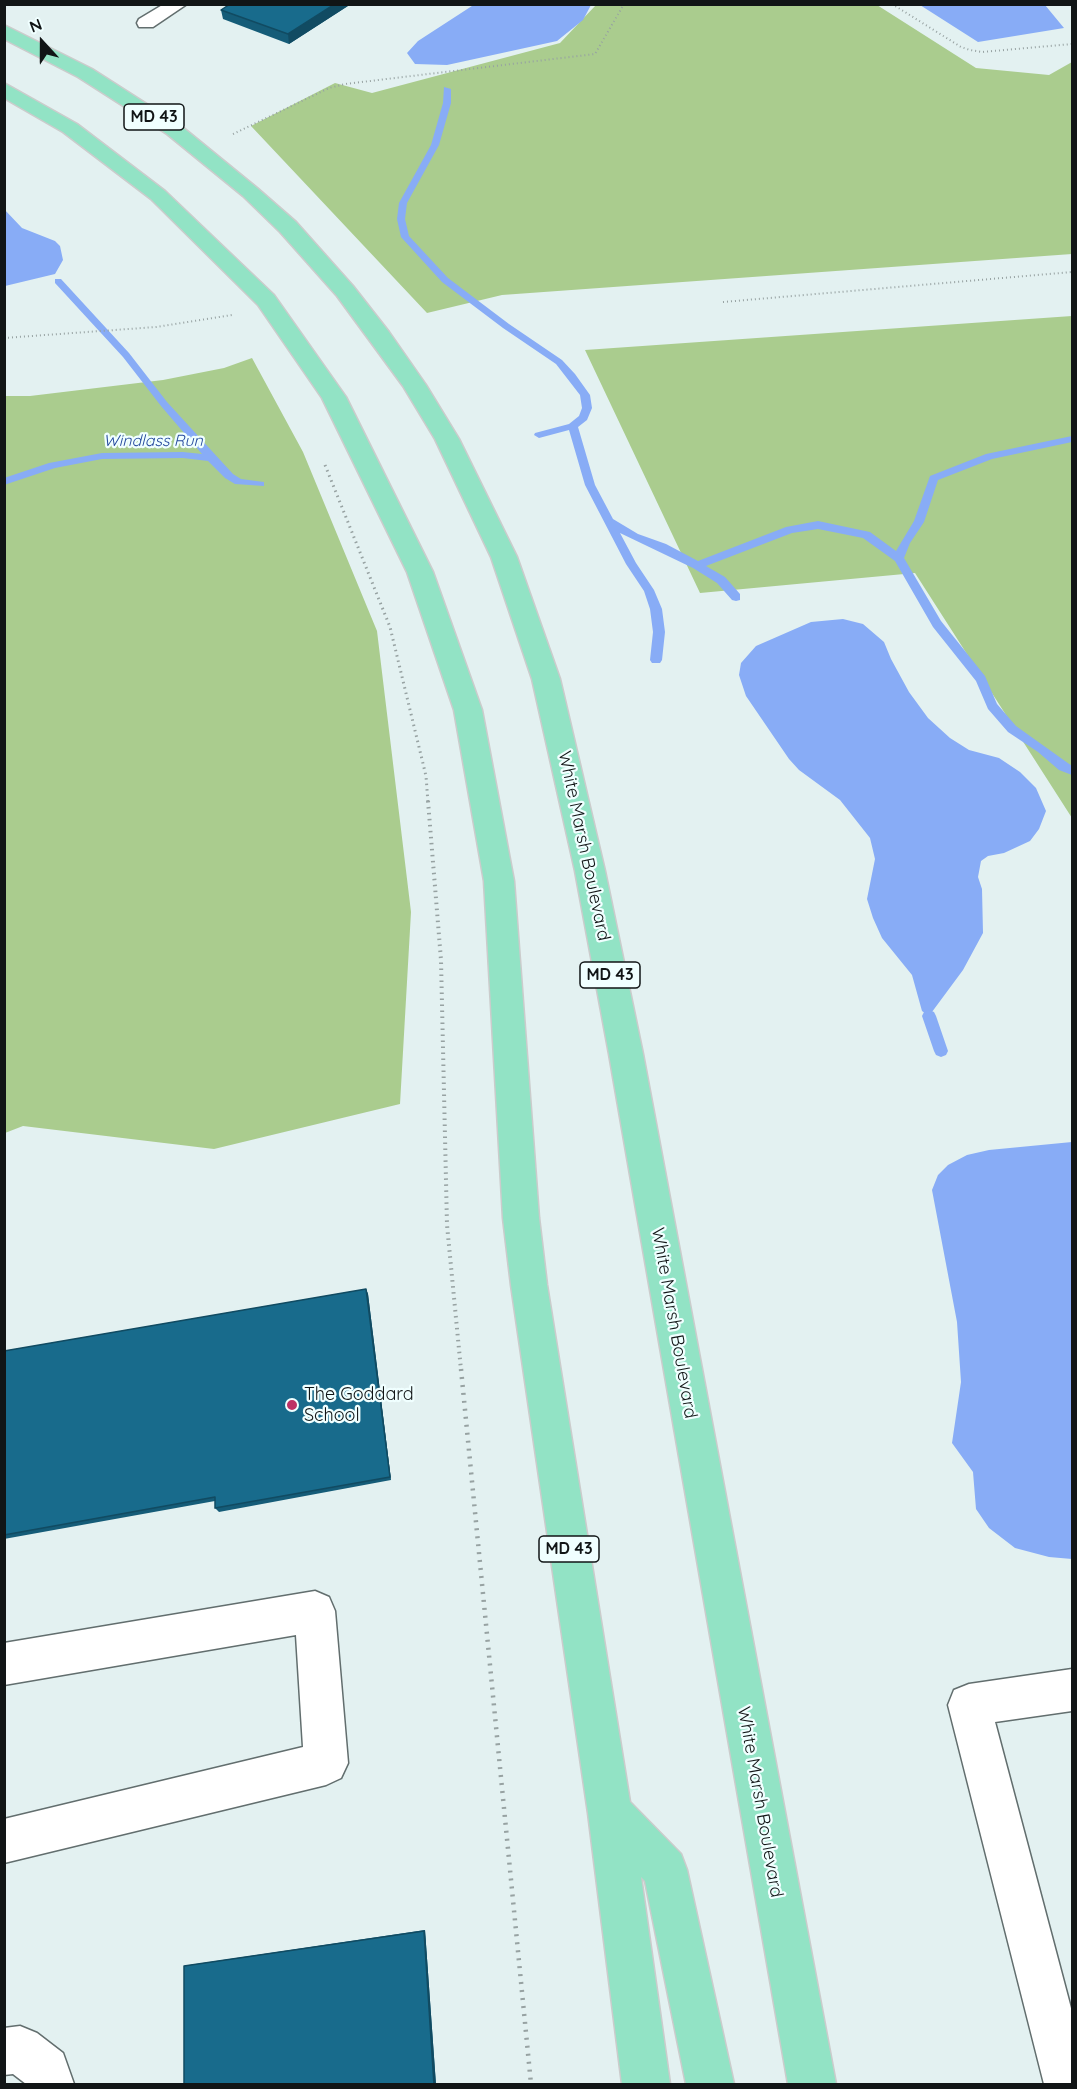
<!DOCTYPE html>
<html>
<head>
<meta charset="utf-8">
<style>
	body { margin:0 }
	#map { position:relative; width:1077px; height:2089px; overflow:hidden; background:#e3f1f1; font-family:Quicksand,sans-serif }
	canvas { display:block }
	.frame { position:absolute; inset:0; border:6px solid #111516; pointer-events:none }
	.north { position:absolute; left:12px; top:12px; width:60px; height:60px; -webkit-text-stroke:4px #f0ffff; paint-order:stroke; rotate:339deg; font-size:16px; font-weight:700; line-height:24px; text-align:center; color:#111516 }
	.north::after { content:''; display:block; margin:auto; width:21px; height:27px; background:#111516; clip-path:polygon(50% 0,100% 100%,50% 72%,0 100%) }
</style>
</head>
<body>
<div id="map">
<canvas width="1077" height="2089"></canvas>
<div class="frame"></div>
<div class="north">N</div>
</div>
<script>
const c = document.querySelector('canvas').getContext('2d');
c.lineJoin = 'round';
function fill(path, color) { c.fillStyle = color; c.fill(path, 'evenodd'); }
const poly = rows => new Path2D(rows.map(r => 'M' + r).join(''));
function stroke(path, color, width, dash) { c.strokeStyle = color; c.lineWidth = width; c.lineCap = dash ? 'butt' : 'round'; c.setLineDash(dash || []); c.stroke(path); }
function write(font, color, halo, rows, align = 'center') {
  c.font = font + ' Quicksand,sans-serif'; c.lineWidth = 4.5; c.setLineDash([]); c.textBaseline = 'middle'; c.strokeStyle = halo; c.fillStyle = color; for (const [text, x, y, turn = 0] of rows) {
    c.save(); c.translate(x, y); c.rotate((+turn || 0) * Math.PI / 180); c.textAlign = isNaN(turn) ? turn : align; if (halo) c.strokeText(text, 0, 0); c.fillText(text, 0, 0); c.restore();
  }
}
fill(poly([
	[596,5,877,5,976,68,1049,75,1072,62,1072,254,502,295,427,313,251,126,335,83,372,93,560,43],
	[1072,316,1072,818,915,573,700,593,585,350],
	[252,358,303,452,377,631,411,912,400,1104,214,1149,23,1126,5,1133,5,396,30,396,163,380,224,368]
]), '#aacc8e');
fill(poly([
	[475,4,591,4,591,5,583,20,557,41,447,65,415,64,407,53,418,41],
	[920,5,1045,5,1064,28,978,42],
	[4,209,22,228,55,241,60,246,63,260,55,274,5,286],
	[843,619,863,624,884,642,891,659,909,692,928,718,950,738,969,750,999,758,1020,772,1036,788,1046,811,1039,829,1030,841,1004,853,988,856,981,861,978,877,982,889,983,933,963,970,929,1016,922,1011,912,975,882,938,873,918,867,899,875,859,870,838,840,800,799,770,789,759,746,696,739,675,741,663,756,646,811,622],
	[1072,1142,1072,1559,1049,1557,1015,1548,989,1528,976,1509,973,1472,952,1443,961,1382,957,1322,932,1190,938,1175,948,1165,967,1155,989,1150]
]), '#88acf6');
fill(poly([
	[444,87,451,89,451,103,439,145,407,203,405,219,409,236,448,278,509,324,562,360,575,374,590,395,592,408,587,420,578,427,595,485,613,519,638,534,666,544,698,561,786,527,818,521,870,532,896,551,914,521,930,476,986,454,1072,436,1072,442,992,459,938,480,924,522,910,543,904,558,941,621,985,676,997,704,1016,726,1072,766,1072,775,1059,770,1038,752,1008,732,988,709,976,681,933,627,895,561,863,538,818,529,792,533,706,566,725,577,740,594,740,600,736,601,732,600,717,583,693,568,620,533,636,563,654,590,662,609,665,632,662,660,660,663,652,663,650,660,653,632,650,609,644,591,626,564,585,485,569,430,539,438,534,435,535,433,569,424,579,416,582,408,580,395,556,364,503,328,442,282,401,237,397,219,399,203,431,145,443,103,444,87],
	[55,279,61,279,129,353,167,402,233,474,241,479,264,482,264,486,235,484,225,478,208,461,183,458,102,459,55,468,4,485,4,478,49,463,102,453,183,452,202,454,161,406,123,357,55,283,55,279],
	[929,1010,934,1012,936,1016,948,1051,946,1055,941,1057,936,1055,934,1051,922,1016,924,1012,929,1010]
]), '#88acf6');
const minor = poly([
	[164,4,187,4,153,27,139,27,137,23,139,19,164,4],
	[315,1591,329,1597,335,1611,348,1763,341,1778,326,1785,4,1863,4,1819,303,1747,296,1635,4,1685,4,1643,315,1591],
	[1072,1669,1072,1711,995,1722,1072,2012,1072,2084,1044,2084,948,1705,954,1690,969,1684,1072,1669],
	[20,2026,37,2033,63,2053,74,2084,26,2084,13,2074,4,2075,4,2028,20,2026]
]);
const major = poly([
	[4,25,92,69,181,126,257,188,296,222,353,286,389,332,426,385,459,439,517,557,560,679,605,871,643,1054,836,2084,788,2084,609,1054,575,871,532,679,491,557,435,439,403,386,337,296,280,232,243,196,167,134,78,77,4,39,4,25],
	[4,83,77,124,165,191,274,295,346,397,433,572,482,710,514,881,539,1218,547,1285,630,1802,681,1854,687,1870,734,2084,686,2084,645,1881,641,1877,670,2084,622,2084,588,1813,511,1285,503,1218,484,881,454,710,407,572,322,398,258,305,151,199,63,132,4,98,4,83]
]);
stroke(minor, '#626e6e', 3);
stroke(major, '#cbcccc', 3);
stroke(poly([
	[892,4,961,47,970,50,982,52,1072,44],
	[233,134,329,88,345,84,595,54,624,4],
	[723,302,1072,272],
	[4,338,156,327,232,315]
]), '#97a2a2', 2, [1, 3]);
stroke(poly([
	[325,465,390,627,426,776,428,803]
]), '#97a2a2', 3, [1.5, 4]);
stroke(poly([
	[428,801,441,960,447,1225,461,1370]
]), '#97a2a2', 4, [1.5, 4.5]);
stroke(poly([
	[461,1369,531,2084]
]), '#97a2a2', 4.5, [2, 6]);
fill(minor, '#fff');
fill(major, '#92e3c5');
fill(poly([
	[351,4,289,44,223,19,221,10],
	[366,1289,368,1294,391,1480,219,1512,215,1508,215,1501,4,1539,4,1351],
	[425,1930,436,2085,184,2085,184,1966,189,1965]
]), '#155c78');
fill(poly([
	[335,4,351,4,289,44,288,34],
	[366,1289,368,1294,391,1480,390,1477],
	[425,1930,436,2085,434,2085,424,1931]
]), '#114b62');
const building = poly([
	[230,4,335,4,288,34,221,10,230,4],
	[366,1289,390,1477,215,1508,215,1497,4,1535,4,1351,366,1289],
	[424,1931,434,2085,184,2085,184,1966,424,1931]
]);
fill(building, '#186b8c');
stroke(building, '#114b62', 1.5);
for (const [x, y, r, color] of [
	[292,1405,6,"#bd3165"]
]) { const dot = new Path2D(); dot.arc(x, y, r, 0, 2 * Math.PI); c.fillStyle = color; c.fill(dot); stroke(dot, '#f0ffff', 2); }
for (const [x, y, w] of [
	[154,117,60],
	[610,975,60],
	[569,1549,60]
]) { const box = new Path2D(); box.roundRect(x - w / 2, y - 13, w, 26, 4.5); c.fillStyle = '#f0ffff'; c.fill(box); stroke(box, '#111516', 1.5); }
write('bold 16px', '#111516', null, [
	["MD 43",154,117],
	["MD 43",610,975],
	["MD 43",569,1549]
]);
write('italic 16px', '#24499d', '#f0ffff', [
	["Windlass Run",153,441]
]);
write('18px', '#111516', '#f0ffff', [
	["White Marsh Boulevard",584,846,78],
	["White Marsh Boulevard",674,1323,80],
	["White Marsh Boulevard",760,1802,80]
]);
write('18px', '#111516', '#f0ffff', [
	["The Goddard",304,1395],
	["School",304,1416]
], 'left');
</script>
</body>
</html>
